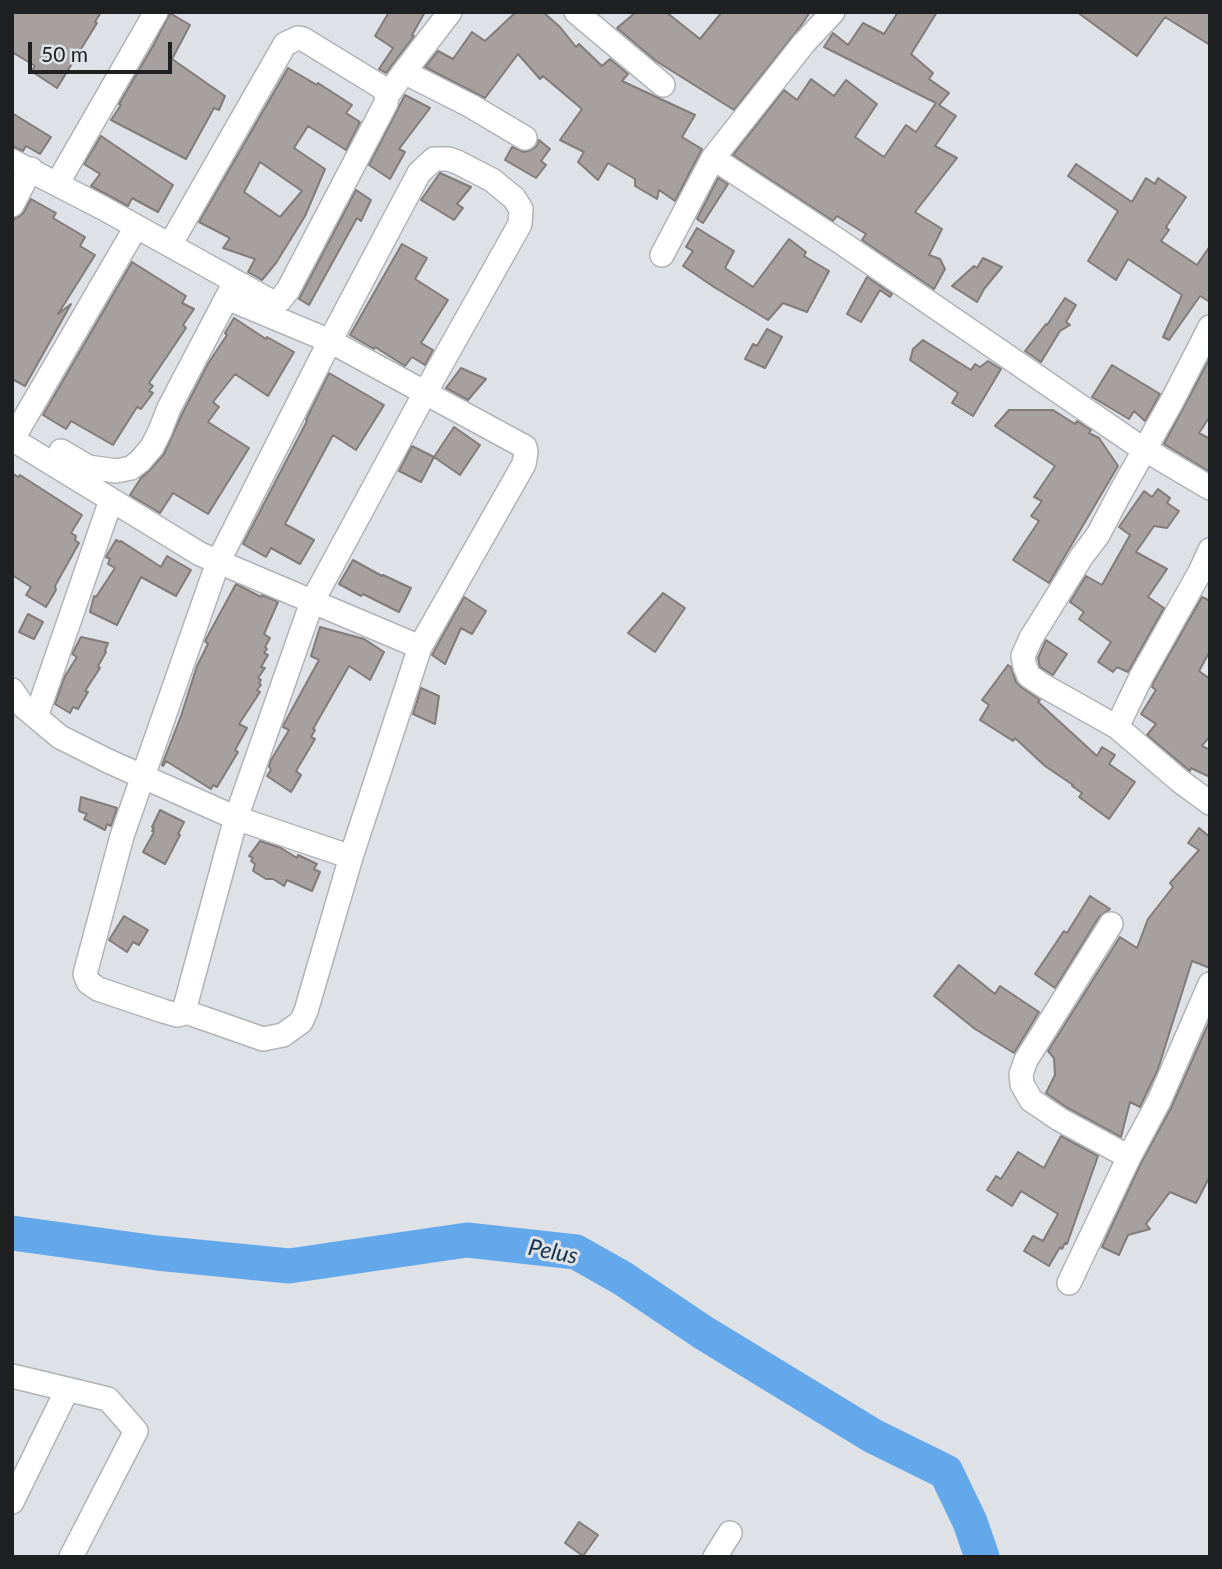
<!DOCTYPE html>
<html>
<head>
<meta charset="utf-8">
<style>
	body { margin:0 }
	#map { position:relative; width:1222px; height:1569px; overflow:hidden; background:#dee1e5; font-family:Lato,sans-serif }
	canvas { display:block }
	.frame { position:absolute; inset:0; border:14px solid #1e2021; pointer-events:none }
	.scale { position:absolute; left:28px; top:42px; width:144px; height:32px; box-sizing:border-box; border:4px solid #1e2021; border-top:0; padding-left:9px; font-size:21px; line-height:24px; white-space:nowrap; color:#1e2021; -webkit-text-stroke:5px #dee1e5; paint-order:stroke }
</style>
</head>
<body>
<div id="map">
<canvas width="1222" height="1569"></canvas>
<div class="frame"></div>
<div class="scale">50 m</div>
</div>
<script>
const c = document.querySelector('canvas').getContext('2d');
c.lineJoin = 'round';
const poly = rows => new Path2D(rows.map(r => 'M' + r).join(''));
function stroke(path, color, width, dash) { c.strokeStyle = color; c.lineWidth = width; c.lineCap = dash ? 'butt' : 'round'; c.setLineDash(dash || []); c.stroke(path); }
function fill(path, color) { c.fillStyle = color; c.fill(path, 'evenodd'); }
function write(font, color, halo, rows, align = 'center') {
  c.font = font + ' Lato,sans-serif'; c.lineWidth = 6; c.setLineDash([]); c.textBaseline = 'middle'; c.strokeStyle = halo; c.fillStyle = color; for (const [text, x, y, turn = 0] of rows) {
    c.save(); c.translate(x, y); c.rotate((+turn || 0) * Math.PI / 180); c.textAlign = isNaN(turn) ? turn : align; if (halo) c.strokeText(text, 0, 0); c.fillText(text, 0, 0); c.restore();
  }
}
stroke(poly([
	[12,1233,157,1253,289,1266,467,1240,576,1252,622,1278,704,1333,873,1436,946,1472,970,1522,982,1557]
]), '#64a8ec', 35);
const building = poly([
	[12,12,101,12,95,22,97,23,57,88,31,71,35,66,12,52,12,12],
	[389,12,425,12,412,35,414,36,386,73,379,69,393,48,375,36,389,12],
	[516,12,543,12,560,27,576,47,579,44,602,66,610,59,628,74,622,81,695,115,682,137,702,149,675,201,659,190,657,199,635,186,635,179,608,163,598,180,578,162,584,152,560,140,582,109,543,76,540,79,518,54,485,98,425,67,438,51,453,59,472,32,485,41,516,12],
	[636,12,666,12,700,39,722,12,810,12,800,27,734,110,656,61,617,28,636,12],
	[898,12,937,12,911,54,933,73,929,79,949,93,939,105,956,116,935,146,957,158,915,212,942,229,929,255,940,259,945,269,934,289,862,240,866,234,837,216,833,221,733,155,784,90,797,100,811,79,834,96,846,80,877,104,855,137,884,157,906,125,916,132,936,103,824,47,833,33,848,45,863,23,884,34,898,12],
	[1077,12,1210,12,1210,45,1165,17,1137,56,1077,12],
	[170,13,190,25,172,59,225,96,219,110,214,108,186,159,111,120,121,105,119,104,153,46,170,13],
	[288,68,317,85,318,83,352,105,346,113,360,122,346,150,308,126,294,148,325,169,305,216,276,263,262,280,248,272,255,259,223,248,230,238,199,222,288,68],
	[260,162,302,191,280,217,244,192,260,162],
	[405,95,430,108,399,149,405,152,390,179,369,165,405,95],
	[12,113,51,137,40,154,26,146,23,151,12,146,12,113],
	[101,136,173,185,158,212,132,198,128,206,91,186,100,174,84,164,101,136],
	[539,140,550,149,541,161,546,165,536,178,505,160,512,147,524,152,531,150,537,146,539,140],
	[1076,164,1132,202,1146,178,1155,184,1158,178,1186,197,1166,227,1169,230,1161,241,1197,265,1210,246,1210,302,1200,296,1169,340,1163,337,1182,295,1128,259,1116,280,1088,261,1118,211,1068,176,1076,164],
	[440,173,471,187,457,204,463,208,454,220,421,200,440,173],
	[718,178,728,184,703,223,697,219,718,178],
	[356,190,371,200,361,221,357,218,309,305,299,299,356,190],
	[31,199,56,213,53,218,85,237,80,246,95,255,58,314,71,304,25,386,12,379,12,223,15,218,20,216,24,212,31,199],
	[697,228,734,251,725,268,753,287,789,239,806,252,804,256,829,271,807,312,783,303,768,320,714,287,683,266,693,251,686,247,697,228],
	[402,244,427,258,415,279,448,300,421,343,433,350,425,365,412,357,405,366,375,347,374,349,350,335,402,244],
	[983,258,1002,267,984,289,977,302,952,286,974,266,977,268,983,258],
	[132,262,186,296,182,303,194,309,183,325,186,328,149,383,153,386,149,391,153,393,141,409,137,407,113,445,71,421,66,429,43,415,132,262],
	[867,277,892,294,890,297,880,290,861,322,847,314,867,277],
	[1065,298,1076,305,1066,322,1070,325,1060,331,1041,362,1025,351,1046,324,1047,325,1065,298],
	[234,318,266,339,267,337,294,352,268,396,235,374,213,402,219,407,208,422,249,448,208,514,173,493,160,513,130,495,141,478,150,470,164,454,182,414,209,362,227,335,225,333,234,318],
	[767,329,782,337,765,368,745,359,753,344,757,346,767,329],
	[923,340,971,370,975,364,980,367,988,361,1001,369,973,416,952,403,958,393,910,360,913,349,923,340],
	[1210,358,1210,416,1199,433,1210,439,1210,472,1164,444,1210,358],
	[1112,365,1160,394,1145,421,1134,411,1129,419,1092,397,1112,365],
	[461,368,486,379,468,400,446,388,461,368],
	[329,373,384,405,356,450,333,435,285,524,314,540,300,564,271,548,266,557,243,544,307,421,306,420,329,373],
	[1009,410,1053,410,1075,424,1077,421,1091,430,1089,433,1099,438,1118,466,1049,583,1013,560,1039,521,1031,516,1042,501,1034,497,1055,466,995,426,1009,410],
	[454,427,480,445,460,475,434,457,454,427],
	[412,446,434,457,421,482,399,471,412,446],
	[12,473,18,477,20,475,82,515,71,533,76,536,75,540,79,543,55,586,56,590,46,607,26,595,31,587,12,575,12,473],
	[1158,489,1170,498,1167,503,1179,511,1167,528,1154,526,1136,552,1167,569,1148,597,1164,608,1128,672,1117,667,1113,672,1098,662,1111,642,1079,619,1084,612,1070,602,1086,576,1102,585,1130,535,1119,527,1144,491,1152,497,1158,489],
	[116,540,120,542,121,541,161,567,167,556,191,570,176,596,141,577,117,625,90,612,94,596,96,597,115,568,108,564,110,559,106,557,116,540],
	[353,560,382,576,383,575,411,588,399,612,363,594,361,596,339,584,353,560],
	[236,584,261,597,262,595,278,602,264,634,270,638,265,647,267,649,264,653,268,655,261,667,265,668,258,678,261,680,259,683,261,685,257,690,260,692,239,724,247,728,235,750,238,752,217,787,213,785,211,789,166,761,163,766,162,765,181,716,197,666,208,644,205,641,236,584],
	[663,593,685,608,655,652,628,633,663,593],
	[464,597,486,611,472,634,461,628,445,664,432,655,464,597],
	[1202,597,1210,601,1210,651,1199,671,1210,679,1210,736,1202,746,1210,750,1210,777,1191,768,1190,771,1147,735,1156,724,1141,714,1156,690,1152,687,1153,683,1202,597],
	[28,614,43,622,34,639,19,632,28,614],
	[320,627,364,639,384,652,370,680,349,666,313,729,315,730,311,737,315,739,296,771,301,775,300,777,291,792,267,776,271,770,269,766,271,760,289,730,283,727,284,724,319,660,311,656,320,627],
	[81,637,108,643,105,651,106,652,98,666,100,668,85,691,88,692,78,709,73,707,70,713,55,704,65,676,77,657,72,654,81,637],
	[1046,640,1067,654,1053,675,1040,667,1038,658,1046,640],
	[1008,665,1011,667,1016,682,1021,687,1040,700,1038,702,1097,756,1102,747,1115,755,1109,764,1135,782,1109,819,1079,797,1082,793,1072,786,1073,785,1045,766,1015,738,1013,741,980,720,989,705,982,700,1008,665],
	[421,688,439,696,435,724,413,714,421,688],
	[81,797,117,808,111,826,107,824,105,830,84,819,87,814,79,811,81,797],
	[160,810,184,822,178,834,180,835,165,864,143,852,154,832,152,831,154,828,152,827,160,810],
	[1199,828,1210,837,1210,968,1192,961,1158,1069,1140,1107,1130,1102,1121,1137,1066,1107,1046,1093,1055,1075,1054,1058,1048,1051,1120,937,1137,948,1148,919,1173,887,1170,883,1199,850,1188,843,1199,828],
	[260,841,281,848,297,858,298,855,317,864,314,869,320,872,312,891,287,880,284,886,273,879,266,879,253,871,255,864,251,861,253,858,249,856,260,841],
	[1090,896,1110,909,1099,917,1055,988,1035,974,1064,931,1067,933,1090,896],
	[124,916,148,930,139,945,133,942,127,952,109,940,124,916],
	[959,965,995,994,1000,986,1039,1012,1014,1053,975,1029,934,996,959,965],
	[1210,1020,1210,1176,1196,1203,1170,1192,1146,1224,1150,1229,1128,1235,1119,1255,1102,1247,1141,1163,1171,1108,1210,1020],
	[1061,1136,1098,1156,1067,1244,1065,1243,1062,1249,1060,1247,1049,1266,1024,1251,1033,1236,1043,1241,1058,1214,1021,1191,1012,1206,987,1190,996,1176,1001,1179,1018,1152,1044,1168,1061,1136],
	[579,1522,598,1535,583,1556,565,1543,579,1522]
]);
fill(building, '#a6a19f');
stroke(building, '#817b7a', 2);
const minor = poly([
	[576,12,663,85],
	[833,12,804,43,713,158,839,241,1134,443,1210,488],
	[404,72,450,12],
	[387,96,404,72,471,106,525,138],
	[434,159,448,159,457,162,492,180,514,198,521,209,520,224,425,393,312,602,236,818,185,1007,181,1014,177,1015,163,1011,98,989,88,982,85,974,122,836,218,562,330,341,419,173,434,159],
	[12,161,103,208,267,299,275,303,280,300,288,290,386,103,387,96,383,88,303,39,298,38,285,44,170,245],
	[57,184,156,12],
	[12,205,31,169],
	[662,255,713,158],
	[1210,327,1172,401,1119,495,1098,535,1082,556,1031,638,1023,656,1025,667,1029,676,1044,686,1117,727,1180,781,1210,803],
	[19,428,136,227],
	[12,439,200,554,420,647],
	[61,451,88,467,116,471,131,468,140,461,152,447,160,431,169,408,234,284],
	[12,690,23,706,60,737,108,761,236,818,351,857],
	[36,717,111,500],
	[1117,727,1141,677,1200,572,1210,550],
	[1111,924,1026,1060,1021,1074,1022,1084,1031,1100,1059,1119,1129,1157],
	[183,1011,263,1039,283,1035,301,1022,306,1011,351,857,420,647,524,464,526,452,525,447,330,341,227,298],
	[1069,1283,1129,1157,1159,1101,1210,984],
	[12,1376,108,1399,136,1431,71,1557],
	[12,1502,67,1390],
	[715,1557,730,1533]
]);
stroke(minor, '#b0b3b7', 26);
stroke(minor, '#fff', 23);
write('italic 23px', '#15314d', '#dee1e5', [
	["Pelus",553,1252,11]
]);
</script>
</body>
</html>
